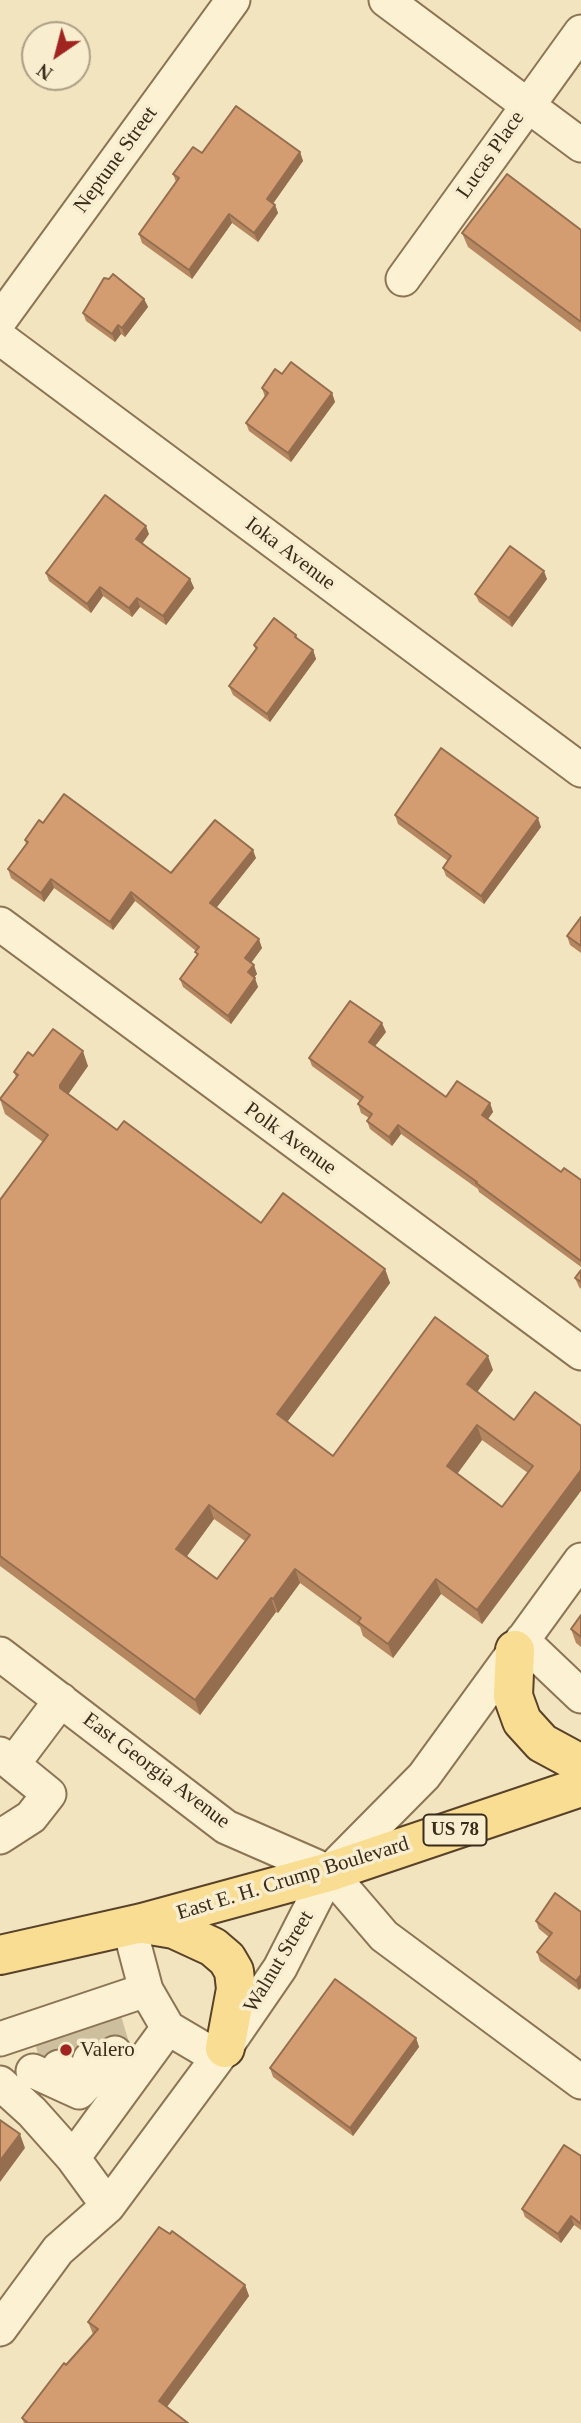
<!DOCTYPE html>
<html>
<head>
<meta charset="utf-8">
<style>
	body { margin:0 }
	#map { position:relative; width:581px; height:2423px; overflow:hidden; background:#f2e4bf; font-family:"Times New Roman",serif }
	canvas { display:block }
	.north { position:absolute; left:21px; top:21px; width:70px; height:70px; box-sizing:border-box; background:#f8eecf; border:2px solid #aca087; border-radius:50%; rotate:215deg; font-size:19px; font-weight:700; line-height:28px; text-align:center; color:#3a2b1b }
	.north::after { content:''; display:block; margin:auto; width:24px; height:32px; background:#a02420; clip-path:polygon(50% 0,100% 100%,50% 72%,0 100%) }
</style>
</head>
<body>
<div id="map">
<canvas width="581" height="2423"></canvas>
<div class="north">N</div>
</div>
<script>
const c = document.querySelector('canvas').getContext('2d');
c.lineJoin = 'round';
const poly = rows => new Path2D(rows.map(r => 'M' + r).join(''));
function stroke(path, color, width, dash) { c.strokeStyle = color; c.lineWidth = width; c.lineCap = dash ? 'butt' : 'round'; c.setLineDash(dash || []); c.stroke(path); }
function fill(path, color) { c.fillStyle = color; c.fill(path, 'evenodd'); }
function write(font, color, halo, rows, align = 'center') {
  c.font = font + ' "Times New Roman",serif'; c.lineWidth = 7; c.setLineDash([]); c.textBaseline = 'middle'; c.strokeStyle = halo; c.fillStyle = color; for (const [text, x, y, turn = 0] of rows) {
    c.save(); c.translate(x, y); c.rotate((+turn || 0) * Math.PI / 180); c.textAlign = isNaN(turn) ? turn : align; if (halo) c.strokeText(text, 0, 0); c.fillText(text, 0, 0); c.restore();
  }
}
stroke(poly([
	[105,2020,115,2053],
	[82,2027,90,2059],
	[50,2036,59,2067]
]), '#cdbf9e', 33, [33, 17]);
const minor = poly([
	[386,0,581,145],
	[403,279,581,32],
	[0,320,233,0],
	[0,338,581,770],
	[0,924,581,1353],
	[522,1640,581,1696],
	[0,1654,226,1827,329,1872,384,1936,581,2082],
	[0,1754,49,1794,31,1817,0,1837],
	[13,1764,61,1700],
	[129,1926,146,1990,168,2028,217,2057],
	[0,2039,146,1990],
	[90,2059,79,2092,115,2053],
	[33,2071,79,2092,59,2067],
	[0,2083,32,2112,73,2158,108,2206],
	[73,2158,168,2028],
	[0,2329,58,2250,108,2206,225,2048,280,1968,329,1872,424,1776,581,1560]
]);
const major = poly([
	[515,1650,513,1696,522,1721,542,1743,581,1764],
	[144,1924,174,1929,213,1947,227,1959,234,1971,236,1989,225,2048],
	[0,1955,142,1923,329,1872,581,1787]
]);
stroke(minor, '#8c7455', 37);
stroke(major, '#59422a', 42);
stroke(minor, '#fcf1d2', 33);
stroke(major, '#f9dd92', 38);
fill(poly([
	[300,152,303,161,273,203,275,205,278,213,258,242,232,223,192,279,142,243,139,234,176,182,173,174,202,153],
	[581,230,581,332,468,247,462,233],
	[144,299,148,307,125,337,121,334,115,342,86,321,83,313],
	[282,374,332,393,335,402,291,462,249,431,246,423,265,397,262,388],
	[149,534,142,544,190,579,194,588,166,625,140,607,132,617,103,596,91,613,49,581,46,573],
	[547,579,512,627,479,602,475,594],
	[296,635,298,639,313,650,316,659,270,722,233,695,229,686,256,650,254,645],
	[395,815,541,827,484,904,446,876,443,868,448,861,398,824],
	[43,823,171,873,256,858,216,908,262,948,251,963,257,974,254,977,258,987,231,1024,183,987,180,979,197,956,196,951,135,901,113,930,54,888,44,902,11,878,8,869,26,844,25,840],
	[581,917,581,953,570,945,567,936],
	[386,1032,375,1046,446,1097,490,1103,493,1112,488,1119,561,1172,581,1180,581,1267,479,1192,478,1189,401,1134,392,1146,370,1129,367,1121,369,1118,361,1113,358,1104,360,1101,312,1066,309,1058],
	[33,1056,88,1066,68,1094,117,1130,261,1223,385,1269,390,1283,287,1422,333,1456,493,1370,477,1392,514,1420,581,1426,482,1624,441,1594,393,1658,363,1636,360,1627,300,1583,278,1613,276,1612,200,1715,0,1566,0,1200,43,1142,5,1114,0,1099,16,1077,14,1072],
	[482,1440,528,1473,502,1507,457,1474],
	[214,1519,245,1541,217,1579,187,1556],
	[581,1270,581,1289,579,1287,575,1278],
	[581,1615,581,1647,576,1643,571,1629],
	[581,1912,579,1990,540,1961,537,1952,549,1937,539,1929,536,1921],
	[416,2038,419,2047,353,2136,273,2077,270,2068],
	[581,2156,581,2230,574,2225,561,2243,525,2217,522,2209],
	[245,2285,249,2296,167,2407,188,2423,24,2423,22,2418,93,2334,88,2322]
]), '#b58761');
fill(poly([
	[300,152,303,161,270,208,267,199],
	[275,205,278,213,258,242,254,233],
	[229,214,232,223,192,279,189,270],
	[144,299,148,307,125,337,122,328],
	[118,325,121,334,115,342,112,334],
	[332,393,335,402,291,462,288,453],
	[146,526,149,534,139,548,136,539],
	[544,571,547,579,512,627,509,618],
	[190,579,194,588,166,625,163,616],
	[100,587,103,596,91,613,87,604],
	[137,598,140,607,132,617,129,608],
	[313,650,316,659,270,722,267,714],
	[538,818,541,827,484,904,481,896],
	[253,850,256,858,213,912,210,903],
	[51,879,54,888,44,902,41,893],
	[131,892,135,901,113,930,110,922],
	[259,939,262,948,248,967,245,958],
	[254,965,257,974,251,981,248,972],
	[255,978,258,987,231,1024,228,1016],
	[382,1023,386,1032,372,1050,369,1042],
	[83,1051,88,1066,65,1099,65,1102,60,1085],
	[490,1103,493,1112,485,1123,482,1115],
	[398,1125,401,1134,392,1146,389,1137],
	[385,1269,390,1283,282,1429,277,1414],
	[488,1356,493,1370,472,1399,467,1384],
	[477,1425,482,1440,452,1481,447,1466],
	[581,1470,581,1491,482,1624,477,1610],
	[209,1505,214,1519,182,1563,176,1549],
	[295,1569,300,1583,278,1613,273,1599],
	[436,1579,441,1594,393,1658,388,1644],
	[271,1598,276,1612,200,1715,195,1700],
	[581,1975,581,1988,579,1990,576,1981],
	[416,2038,419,2047,353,2136,350,2128],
	[20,2134,25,2148,0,2182,0,2161],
	[571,2216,574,2225,561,2243,558,2234],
	[245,2285,249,2296,163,2412,159,2401]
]), '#946e4f');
const building = poly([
	[236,106,300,152,267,199,275,205,254,233,229,214,189,270,139,234,179,178,173,174,193,147,202,153,236,106],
	[507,174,581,230,581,322,462,233,507,174],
	[113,274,144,299,122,328,118,325,112,334,83,313,104,278,109,279,113,274],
	[291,362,332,393,288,453,246,423,268,393,262,388,275,369,282,374,291,362],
	[105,495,146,526,136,539,190,579,163,616,137,598,129,608,100,587,87,604,46,573,105,495],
	[510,546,544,571,509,618,475,594,510,546],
	[274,618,296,635,295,637,313,650,267,714,229,686,257,648,254,645,274,618],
	[441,748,538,818,481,896,443,868,451,856,395,815,441,748],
	[64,794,171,873,215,820,253,850,210,903,259,939,245,958,254,965,248,972,255,978,228,1016,180,979,198,954,195,952,199,947,131,892,110,922,51,879,41,893,8,869,28,842,25,840,39,820,43,823,64,794],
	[581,917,581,946,567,936,581,917],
	[350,1001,382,1023,369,1042,446,1097,457,1081,490,1103,482,1115,561,1172,564,1168,581,1180,581,1261,476,1183,477,1182,398,1125,389,1137,367,1121,372,1114,358,1104,363,1097,309,1058,350,1001],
	[53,1029,83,1051,60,1085,60,1088,117,1130,124,1121,261,1223,283,1193,385,1269,277,1414,333,1456,435,1317,488,1356,467,1384,514,1420,535,1392,581,1426,581,1470,477,1610,436,1579,388,1644,358,1622,361,1618,295,1569,273,1599,271,1598,195,1700,0,1556,0,1200,48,1135,0,1099,18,1075,14,1072,28,1052,33,1056,53,1029],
	[477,1425,533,1466,502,1507,447,1466,477,1425],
	[209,1505,250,1535,217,1579,176,1549,209,1505],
	[581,1270,581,1282,575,1278,581,1270],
	[581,1615,581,1637,571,1629,581,1615],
	[555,1893,581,1912,581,1975,576,1981,537,1952,552,1933,536,1921,555,1893],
	[335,1979,416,2038,350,2128,270,2068,335,1979],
	[0,2120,20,2134,0,2161,0,2120],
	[564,2145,581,2156,581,2224,571,2216,558,2234,522,2209,564,2145],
	[159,2227,170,2234,172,2231,245,2285,159,2401,188,2423,28,2423,22,2418,64,2363,66,2365,98,2329,88,2322,159,2227]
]);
fill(building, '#d39d71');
stroke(building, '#946e4f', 2);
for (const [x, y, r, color] of [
	[66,2050,7,"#a02420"]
]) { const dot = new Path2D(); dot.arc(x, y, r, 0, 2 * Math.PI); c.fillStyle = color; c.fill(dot); stroke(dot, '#f8eecf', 2.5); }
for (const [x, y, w] of [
	[455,1830,63]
]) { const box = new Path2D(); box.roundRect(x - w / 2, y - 15.5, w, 31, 5); c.fillStyle = '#f8eecf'; c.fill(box); stroke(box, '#3a2b1b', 2); }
write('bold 19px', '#3a2b1b', null, [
	["US 78",455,1830]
]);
write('21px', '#3a2b1b', '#f8eecf', [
	["Lucas Place",491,155,-55],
	["Neptune Street",116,160,-54],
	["Ioka Avenue",290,554,37],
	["Polk Avenue",290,1139,36],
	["East Georgia Avenue",156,1771,37],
	["East E. H. Crump Boulevard",293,1879,-17],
	["Walnut Street",279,1962,-59]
]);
write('21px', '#3a2b1b', '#f8eecf', [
	["Valero",80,2050]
], 'left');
</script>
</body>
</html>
